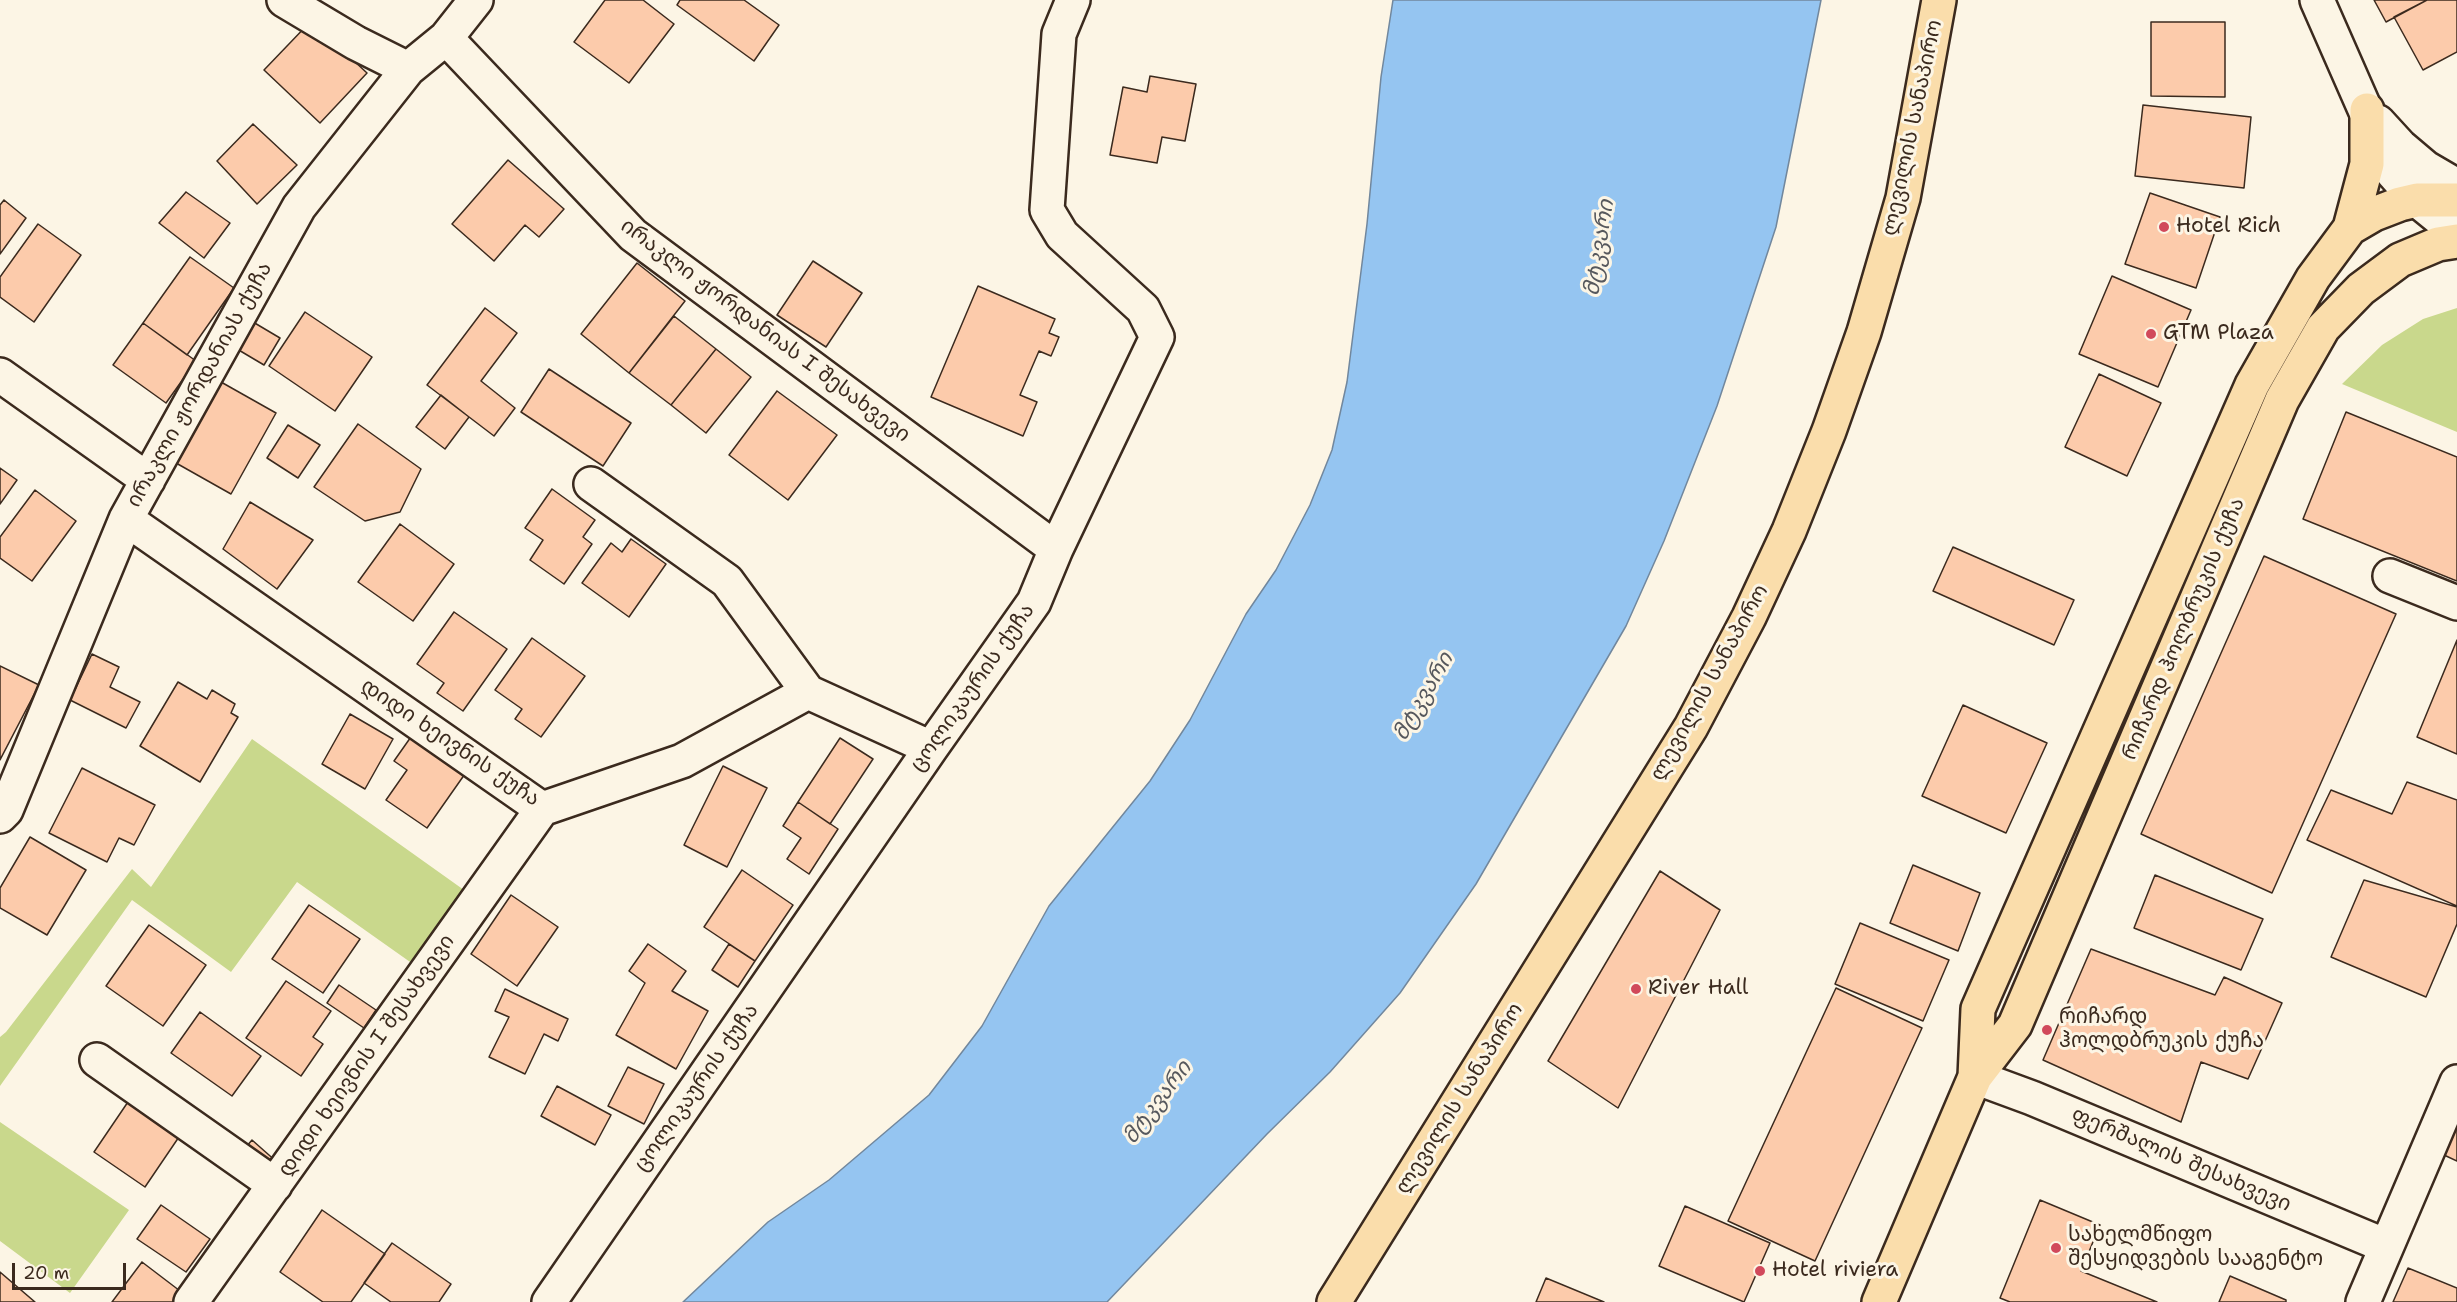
<!DOCTYPE html>
<html>
<head>
<meta charset="utf-8">
<style>
	body { margin:0 }
	#map { position:relative; width:2457px; height:1302px; overflow:hidden; background:#fcf5e5; font-family:"Shantell Sans",sans-serif }
	canvas { display:block }
	.scale { position:absolute; left:12px; top:1263px; width:114px; height:27px; box-sizing:border-box; border:3px solid #3b2a1e; border-top:0; padding-left:8px; font-size:18px; line-height:21px; white-space:nowrap; color:#3b2a1e; -webkit-text-stroke:4px #fcf5e5; paint-order:stroke }
</style>
</head>
<body>
<div id="map">
<canvas width="2457" height="1302"></canvas>
<div class="scale">20 m</div>
</div>
<script>
const c = document.querySelector('canvas').getContext('2d');
c.lineJoin = 'round';
function fill(path, color) { c.fillStyle = color; c.fill(path, 'evenodd'); }
const poly = rows => new Path2D(rows.map(r => 'M' + r).join(''));
function stroke(path, color, width, dash) { c.strokeStyle = color; c.lineWidth = width; c.lineCap = dash ? 'butt' : 'round'; c.setLineDash(dash || []); c.stroke(path); }
function write(font, color, halo, rows, align = 'center') {
  c.font = font + ' "Shantell Sans","Noto Sans Georgian",sans-serif'; c.lineWidth = 6; c.setLineDash([]); c.textBaseline = 'middle'; c.strokeStyle = halo; c.fillStyle = color; for (const [text, x, y, turn = 0] of rows) {
    c.save(); c.translate(x, y); c.rotate((+turn || 0) * Math.PI / 180); c.textAlign = isNaN(turn) ? turn : align; if (halo) c.strokeText(text, 0, 0); c.fillText(text, 0, 0); c.restore();
  }
}
fill(poly([
	[2457,308,2457,432,2342,384,2382,345,2423,319],
	[252,739,471,895,420,969,297,882,231,972,132,900,0,1086,0,1037,6,1032,132,869,151,887],
	[0,1122,129,1210,70,1293,0,1241]
]), '#c9d88c');
const water = poly([
	[1393,0,1821,0,1776,227,1717,406,1664,541,1626,626,1476,884,1400,993,1330,1072,1267,1134,1107,1302,683,1302,768,1222,829,1180,929,1095,982,1026,1049,906,1150,781,1190,720,1246,614,1276,570,1310,505,1332,450,1347,382,1367,224,1381,77,1393,0]
]);
fill(water, '#95c5f1');
stroke(water, '#71879d', 1.5);
const building = poly([
	[605,0,643,0,674,24,629,83,574,42,605,0],
	[680,0,744,0,779,25,754,61,677,5,680,0],
	[2374,0,2427,0,2386,22,2374,0],
	[2427,0,2457,0,2457,52,2423,70,2394,17,2427,0],
	[311,21,367,73,320,123,264,70,311,21],
	[2151,22,2225,22,2225,97,2151,96,2151,22],
	[1150,76,1196,84,1185,141,1162,137,1157,163,1110,155,1123,87,1147,92,1150,76],
	[2143,105,2251,117,2244,188,2135,176,2143,105],
	[253,124,297,165,257,204,217,161,253,124],
	[508,160,564,209,539,237,525,225,494,261,452,224,508,160],
	[186,192,230,223,204,258,159,223,186,192],
	[2150,193,2220,217,2196,288,2125,264,2150,193],
	[4,200,26,218,0,254,0,205,4,200],
	[38,224,81,255,34,322,0,297,0,277,38,224],
	[190,257,234,288,187,355,143,323,190,257],
	[813,261,862,293,826,347,777,315,813,261],
	[637,263,685,301,629,373,581,334,637,263],
	[2112,276,2191,310,2158,387,2079,354,2112,276],
	[978,286,1055,319,1049,333,1059,337,1051,356,1039,351,1020,395,1037,402,1023,436,931,397,978,286],
	[485,308,517,333,481,381,515,408,494,436,427,385,485,308],
	[305,312,372,357,335,411,269,366,305,312],
	[674,316,716,349,671,405,629,373,674,316],
	[253,322,280,338,264,365,237,349,253,322],
	[143,323,196,361,166,403,113,365,143,323],
	[716,349,751,377,706,433,671,405,716,349],
	[549,369,631,423,603,466,521,412,549,369],
	[2099,374,2161,403,2127,476,2065,447,2099,374],
	[221,382,276,413,231,494,176,463,221,382],
	[777,391,837,435,788,500,729,455,777,391],
	[441,395,469,417,445,449,416,427,441,395],
	[2346,412,2457,457,2457,581,2303,519,2346,412],
	[358,424,421,469,400,512,365,521,314,487,358,424],
	[288,425,320,445,298,478,267,458,288,425],
	[0,468,17,480,0,504,0,468],
	[552,489,595,520,583,537,592,544,564,584,530,560,543,540,525,528,552,489],
	[35,490,76,521,32,581,0,558,0,537,35,490],
	[250,502,313,540,277,589,223,549,250,502],
	[400,524,454,564,413,621,358,582,400,524],
	[631,539,666,564,629,617,582,583,611,543,622,552,631,539],
	[1953,547,2074,600,2054,645,1933,591,1953,547],
	[2264,556,2396,614,2272,893,2141,834,2264,556],
	[454,612,507,649,463,711,437,693,444,683,417,664,454,612],
	[532,638,585,676,541,737,515,719,522,709,495,690,532,638],
	[2457,640,2457,754,2417,737,2457,640],
	[92,654,119,667,110,687,140,702,126,728,70,700,92,654],
	[0,666,39,685,0,760,0,666],
	[178,682,207,699,212,690,235,704,231,713,238,717,200,782,140,746,178,682],
	[1963,705,2047,743,2006,833,1922,796,1963,705],
	[350,714,393,739,365,789,322,764,350,714],
	[413,734,467,771,427,828,386,800,407,770,394,761,413,734],
	[840,738,873,759,830,824,798,802,840,738],
	[723,766,767,788,727,867,684,845,723,766],
	[82,768,155,805,134,845,119,838,107,862,49,833,82,768],
	[2407,782,2457,800,2457,906,2307,840,2331,790,2392,814,2407,782],
	[798,802,838,829,809,874,787,859,801,838,783,826,798,802],
	[30,837,86,870,47,935,0,908,0,888,30,837],
	[1913,865,1980,893,1958,951,1890,923,1913,865],
	[742,870,793,905,755,961,704,927,742,870],
	[1660,871,1720,910,1618,1108,1548,1061,1660,871],
	[2155,875,2263,919,2241,970,2134,928,2155,875],
	[2364,880,2457,907,2457,924,2426,997,2331,957,2364,880],
	[511,895,558,927,517,986,471,954,511,895],
	[309,905,360,939,323,993,272,959,309,905],
	[1860,923,1949,960,1923,1021,1835,984,1860,923],
	[149,925,206,965,163,1026,106,986,149,925],
	[648,944,686,971,672,991,708,1011,676,1069,616,1035,645,983,629,971,648,944],
	[729,944,755,961,738,987,712,970,729,944],
	[2091,949,2215,995,2224,977,2282,1003,2248,1079,2201,1062,2181,1122,2043,1060,2091,949],
	[286,981,331,1011,313,1037,323,1044,301,1076,246,1038,286,981],
	[339,985,376,1010,364,1028,327,1003,339,985],
	[1836,988,1922,1028,1815,1261,1728,1221,1836,988],
	[505,989,568,1019,558,1041,544,1034,525,1074,489,1057,509,1017,495,1011,505,989],
	[200,1012,261,1056,232,1096,171,1053,200,1012],
	[628,1067,664,1084,644,1124,608,1106,628,1067],
	[557,1086,611,1115,595,1145,541,1116,557,1086],
	[132,1096,183,1131,145,1187,94,1152,132,1096],
	[2457,1124,2457,1161,2444,1155,2457,1124],
	[252,1140,278,1163,267,1177,239,1155,252,1140],
	[2040,1200,2100,1225,2081,1271,2157,1302,2010,1302,2000,1298,2040,1200],
	[161,1205,210,1239,186,1272,137,1239,161,1205],
	[1685,1206,1770,1243,1744,1302,1659,1266,1685,1206],
	[322,1210,385,1254,351,1302,323,1302,280,1272,322,1210],
	[392,1243,451,1284,439,1302,391,1302,364,1283,392,1243],
	[142,1262,184,1294,178,1302,112,1302,142,1262],
	[2408,1268,2457,1288,2457,1302,2393,1302,2408,1268],
	[0,1272,35,1302,0,1302,0,1272],
	[2230,1276,2286,1300,2286,1302,2219,1302,2230,1276],
	[1546,1278,1604,1302,1536,1302,1546,1278]
]);
fill(building, '#fccbab');
stroke(building, '#3b2a1e', 1.5);
const minor = poly([
	[284,0,356,43,408,69],
	[2317,0,2393,173,2417,200,2449,226,2457,229],
	[446,38,633,235,1056,549],
	[2378,122,2400,146,2426,168,2457,186],
	[0,375,148,480],
	[591,484,727,581,808,692],
	[126,519,542,809],
	[2390,576,2457,603],
	[542,809,682,761,808,692,931,748],
	[0,816,6,810,126,519,299,207,408,69,446,38,476,0],
	[97,1060,275,1185],
	[1975,1077,2032,1098,2386,1246],
	[191,1302,542,809],
	[549,1302,931,748,1034,602,1056,549,1157,337,1143,309,1062,235,1047,210,1059,34,1073,0],
	[2363,1302,2457,1082]
]);
const major = poly([
	[2350,228,2374,214,2400,204,2417,200,2457,200],
	[1975,1077,1978,1009,2252,385,2313,278,2350,228,2367,164,2367,110],
	[1334,1302,1691,727,1749,617,1789,531,1829,431,1864,332,1903,198,1939,0],
	[1879,1302,1975,1077,2015,1025,2282,400,2323,328,2361,289,2400,260,2438,244,2457,241]
]);
stroke(minor, '#3b2a1e', 38);
stroke(major, '#3b2a1e', 38);
stroke(minor, '#fcf5e5', 33);
stroke(major, '#faddab', 33);
for (const [x, y, r, color] of [
	[2164,227,6,"#d1495b"],
	[2151,334,6,"#d1495b"],
	[1636,989,6,"#d1495b"],
	[2047,1030,6,"#d1495b"],
	[2056,1248,6,"#d1495b"],
	[1760,1271,6,"#d1495b"]
]) { const dot = new Path2D(); dot.arc(x, y, r, 0, 2 * Math.PI); c.fillStyle = color; c.fill(dot); stroke(dot, '#fcf5e5', 2); }
write('21px', '#3b2a1e', '#fcf5e5', [
	["ლევილის სანაპირო",1913,128,-78],
	["ირაკლი ჟორდანიას I შესახვევი",765,331,37],
	["ირაკლი ჟორდანიას ქუჩა",200,385,-61],
	["რიჩარდ ჰოლბრუკის ქუჩა",2184,629,-67],
	["ლევილის სანაპირო",1710,683,-61],
	["ცოლიკაურის ქუჩა",973,688,-55],
	["დიდი ხეივნის ქუჩა",450,743,34],
	["დიდი ხეივნის I შესახვევი",367,1056,-55],
	["ცოლიკაურის ქუჩა",697,1088,-55],
	["ლევილის სანაპირო",1460,1099,-58],
	["ფერშალის შესახვევი",2181,1160,23]
]);
write('21px', '#3b2a1e', '#fcf5e5', [
	["Hotel Rich",2176,227],
	["GTM Plaza",2163,334],
	["River Hall",1648,989],
	["რიჩარდ",2059,1018],
	["ჰოლდბრუკის ქუჩა",2059,1042],
	["სახელმწიფო",2068,1236],
	["შესყიდვების სააგენტო",2068,1260],
	["Hotel riviera",1772,1271]
], 'left');
write('italic 22px', '#56585d', '#fcf5e5', [
	["მტკვარი",1600,248,-81],
	["მტკვარი",1424,697,-60],
	["მტკვარი",1158,1103,-53]
]);
</script>
</body>
</html>
